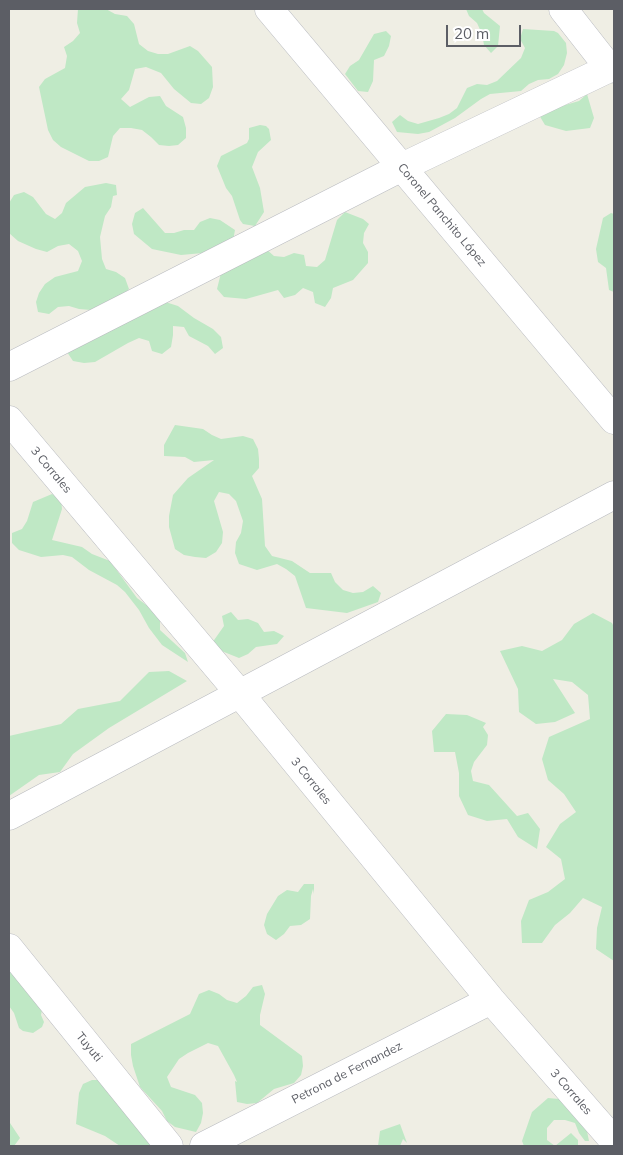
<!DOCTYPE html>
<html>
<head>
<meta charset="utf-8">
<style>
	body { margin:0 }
	#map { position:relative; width:623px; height:1155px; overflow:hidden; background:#efeee4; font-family:Mulish,sans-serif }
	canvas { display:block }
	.frame { position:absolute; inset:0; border:10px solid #5c5e65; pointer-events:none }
	.scale { position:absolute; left:446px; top:25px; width:75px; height:22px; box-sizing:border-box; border:2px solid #5c5e65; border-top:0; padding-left:6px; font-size:15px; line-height:18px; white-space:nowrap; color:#5c5e65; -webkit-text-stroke:4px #fff; paint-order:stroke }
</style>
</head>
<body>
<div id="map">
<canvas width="623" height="1155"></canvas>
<div class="frame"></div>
<div class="scale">20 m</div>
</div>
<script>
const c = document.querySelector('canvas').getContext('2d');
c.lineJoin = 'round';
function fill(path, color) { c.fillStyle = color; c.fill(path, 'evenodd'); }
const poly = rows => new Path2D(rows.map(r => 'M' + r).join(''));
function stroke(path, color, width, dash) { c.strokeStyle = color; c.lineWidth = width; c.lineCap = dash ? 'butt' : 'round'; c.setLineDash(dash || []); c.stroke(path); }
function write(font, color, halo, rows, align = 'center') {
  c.font = font + ' Mulish,sans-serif'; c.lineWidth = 4; c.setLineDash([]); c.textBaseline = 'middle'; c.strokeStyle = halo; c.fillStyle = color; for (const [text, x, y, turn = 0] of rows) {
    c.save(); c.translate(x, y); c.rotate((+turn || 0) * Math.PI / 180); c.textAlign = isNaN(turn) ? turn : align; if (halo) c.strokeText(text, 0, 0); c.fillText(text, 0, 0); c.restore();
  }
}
fill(poly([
	[78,9,106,9,115,14,127,16,134,24,139,44,148,51,158,54,168,54,190,46,198,51,212,67,213,87,209,98,201,104,191,103,174,89,161,73,146,67,135,69,129,90,121,99,130,107,149,97,160,96,166,106,183,117,186,128,186,138,178,145,169,146,159,145,151,137,142,130,131,128,120,128,113,136,108,157,99,161,89,161,61,147,53,140,48,130,39,87,45,79,65,68,67,56,64,47,73,41,80,33,77,23],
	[466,9,482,9,484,13,500,26,498,46,491,53,484,45,482,34,477,23,469,16],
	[523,29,554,31,558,33,566,43,567,53,564,65,558,74,549,79,538,80,529,84,521,91,490,94,481,99,455,118,429,132,418,134,397,132,392,122,400,115,408,121,418,124,439,118,449,114,457,108,467,88,477,84,487,85,497,81,521,58,525,48,520,39],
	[386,31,391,36,389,46,384,56,374,60,373,81,368,92,358,91,345,74,350,66,359,60,374,34],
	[587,94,594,118,590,128,566,131,545,125,539,115,548,110,579,101],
	[260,125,266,126,269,129,271,140,258,152,252,167,260,188,264,212,255,226,243,224,240,220,232,196,226,188,217,166,221,156,247,143,249,139,249,128],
	[106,183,116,185,117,195,113,196,111,207,105,216,100,237,102,259,106,269,116,272,125,278,129,289,122,296,91,310,79,309,69,306,58,307,49,314,38,312,36,302,39,293,45,284,55,277,78,271,82,261,78,251,69,244,58,246,47,252,36,249,18,241,9,233,9,203,14,195,24,192,33,197,46,214,55,219,62,213,66,203,85,187],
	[143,208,165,233,174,233,184,230,194,230,200,222,210,218,220,220,235,230,233,241,214,252,181,255,152,249,134,234,132,224,135,213],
	[345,212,363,219,369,224,364,233,363,243,368,252,368,263,353,280,333,288,331,298,325,307,315,303,313,292,303,288,295,295,284,298,278,290,246,299,224,297,217,289,222,269,266,249,274,256,284,257,294,253,304,255,306,266,317,267,325,260,337,220],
	[611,213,614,214,614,292,609,290,606,268,598,262,596,249,603,218],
	[159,300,178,306,194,318,213,329,221,337,223,348,215,354,208,346,189,336,184,327,173,326,173,335,171,347,162,354,152,351,149,341,139,338,128,343,95,362,84,363,73,361,67,352],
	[175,425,203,429,212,435,221,439,243,436,253,439,258,449,259,459,259,468,252,476,262,499,265,546,272,556,292,561,310,573,331,573,335,582,343,590,353,593,363,592,373,586,381,593,378,602,347,613,306,608,295,576,286,569,277,564,257,570,239,564,235,553,236,542,241,533,243,521,236,501,229,494,219,492,214,501,223,532,222,543,216,552,206,558,195,557,184,555,175,549,169,527,169,516,173,495,188,478,214,460,194,462,185,457,164,456,164,445],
	[52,494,61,499,62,509,52,540,82,547,92,554,110,561,137,598,153,610,160,619,160,630,185,653,188,662,162,645,149,628,139,610,125,592,117,585,89,570,72,557,63,555,41,557,19,550,12,543,12,533,22,529,27,521,33,502],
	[231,612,238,620,248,619,258,623,264,632,274,631,284,636,277,644,256,647,248,654,239,658,219,650,212,643,224,626,222,616],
	[593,613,612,623,614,627,614,961,596,949,597,928,602,907,583,898,570,913,555,925,542,943,522,943,521,921,529,900,548,892,565,879,561,859,546,847,560,824,576,812,564,794,548,780,542,759,549,737,590,719,588,695,572,682,553,679,575,713,555,722,536,724,519,712,518,689,500,651,522,646,542,651,562,640,574,624],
	[169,671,187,681,109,728,73,754,60,772,39,775,9,796,9,736,61,724,78,709,120,701,149,672],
	[446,714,467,715,486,723,483,727,488,735,487,745,474,762,471,771,473,781,489,785,517,816,528,813,540,829,537,849,518,837,507,819,487,821,468,815,459,796,459,773,455,752,434,752,432,731],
	[304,884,314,884,314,894,313,889,311,896,310,919,301,925,290,926,284,934,276,940,267,934,264,925,267,914,278,896,287,890,298,892],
	[9,968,42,1010,41,1015,44,1022,42,1027,33,1033,23,1031,19,1028,14,1013,9,1006],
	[262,985,265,994,260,1015,260,1025,302,1056,303,1066,301,1075,294,1083,274,1089,257,1103,247,1104,237,1102,235,1081,237,1082,234,1075,218,1046,208,1043,188,1053,179,1059,167,1077,171,1087,195,1095,202,1103,203,1113,201,1123,196,1132,175,1127,167,1121,162,1111,140,1087,133,1066,131,1055,131,1044,190,1014,199,994,209,990,219,994,227,1000,237,1003,246,996,253,987],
	[92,1080,103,1080,154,1146,120,1146,105,1136,76,1124,79,1093,83,1084],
	[548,1098,559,1099,587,1131,589,1141,585,1141,579,1133,575,1123,565,1120,554,1120,547,1128,547,1140,555,1146,571,1133,578,1140,578,1146,524,1146,522,1141,532,1112],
	[9,1118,10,1123,20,1138,14,1146,9,1146],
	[400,1124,407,1143,403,1139,400,1146,378,1146,380,1131]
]), '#bfe8c5');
const minor = poly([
	[269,9,614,420],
	[563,9,610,69],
	[9,367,402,167,614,66],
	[9,420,240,694,491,1000,614,1141],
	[9,816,614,495],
	[9,948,169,1146],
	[204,1146,491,1000]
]);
stroke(minor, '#b9bbc0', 29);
stroke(minor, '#fff', 28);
write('12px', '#5c5e65', '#fff', [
	["Coronel Panchito López",442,215,50],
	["3 Corrales",51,470,50],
	["3 Corrales",311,781,51],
	["Tuyuti",89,1047,51],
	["Petrona de Fernandez",347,1073,-27],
	["3 Corrales",571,1092,49]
]);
</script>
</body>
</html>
